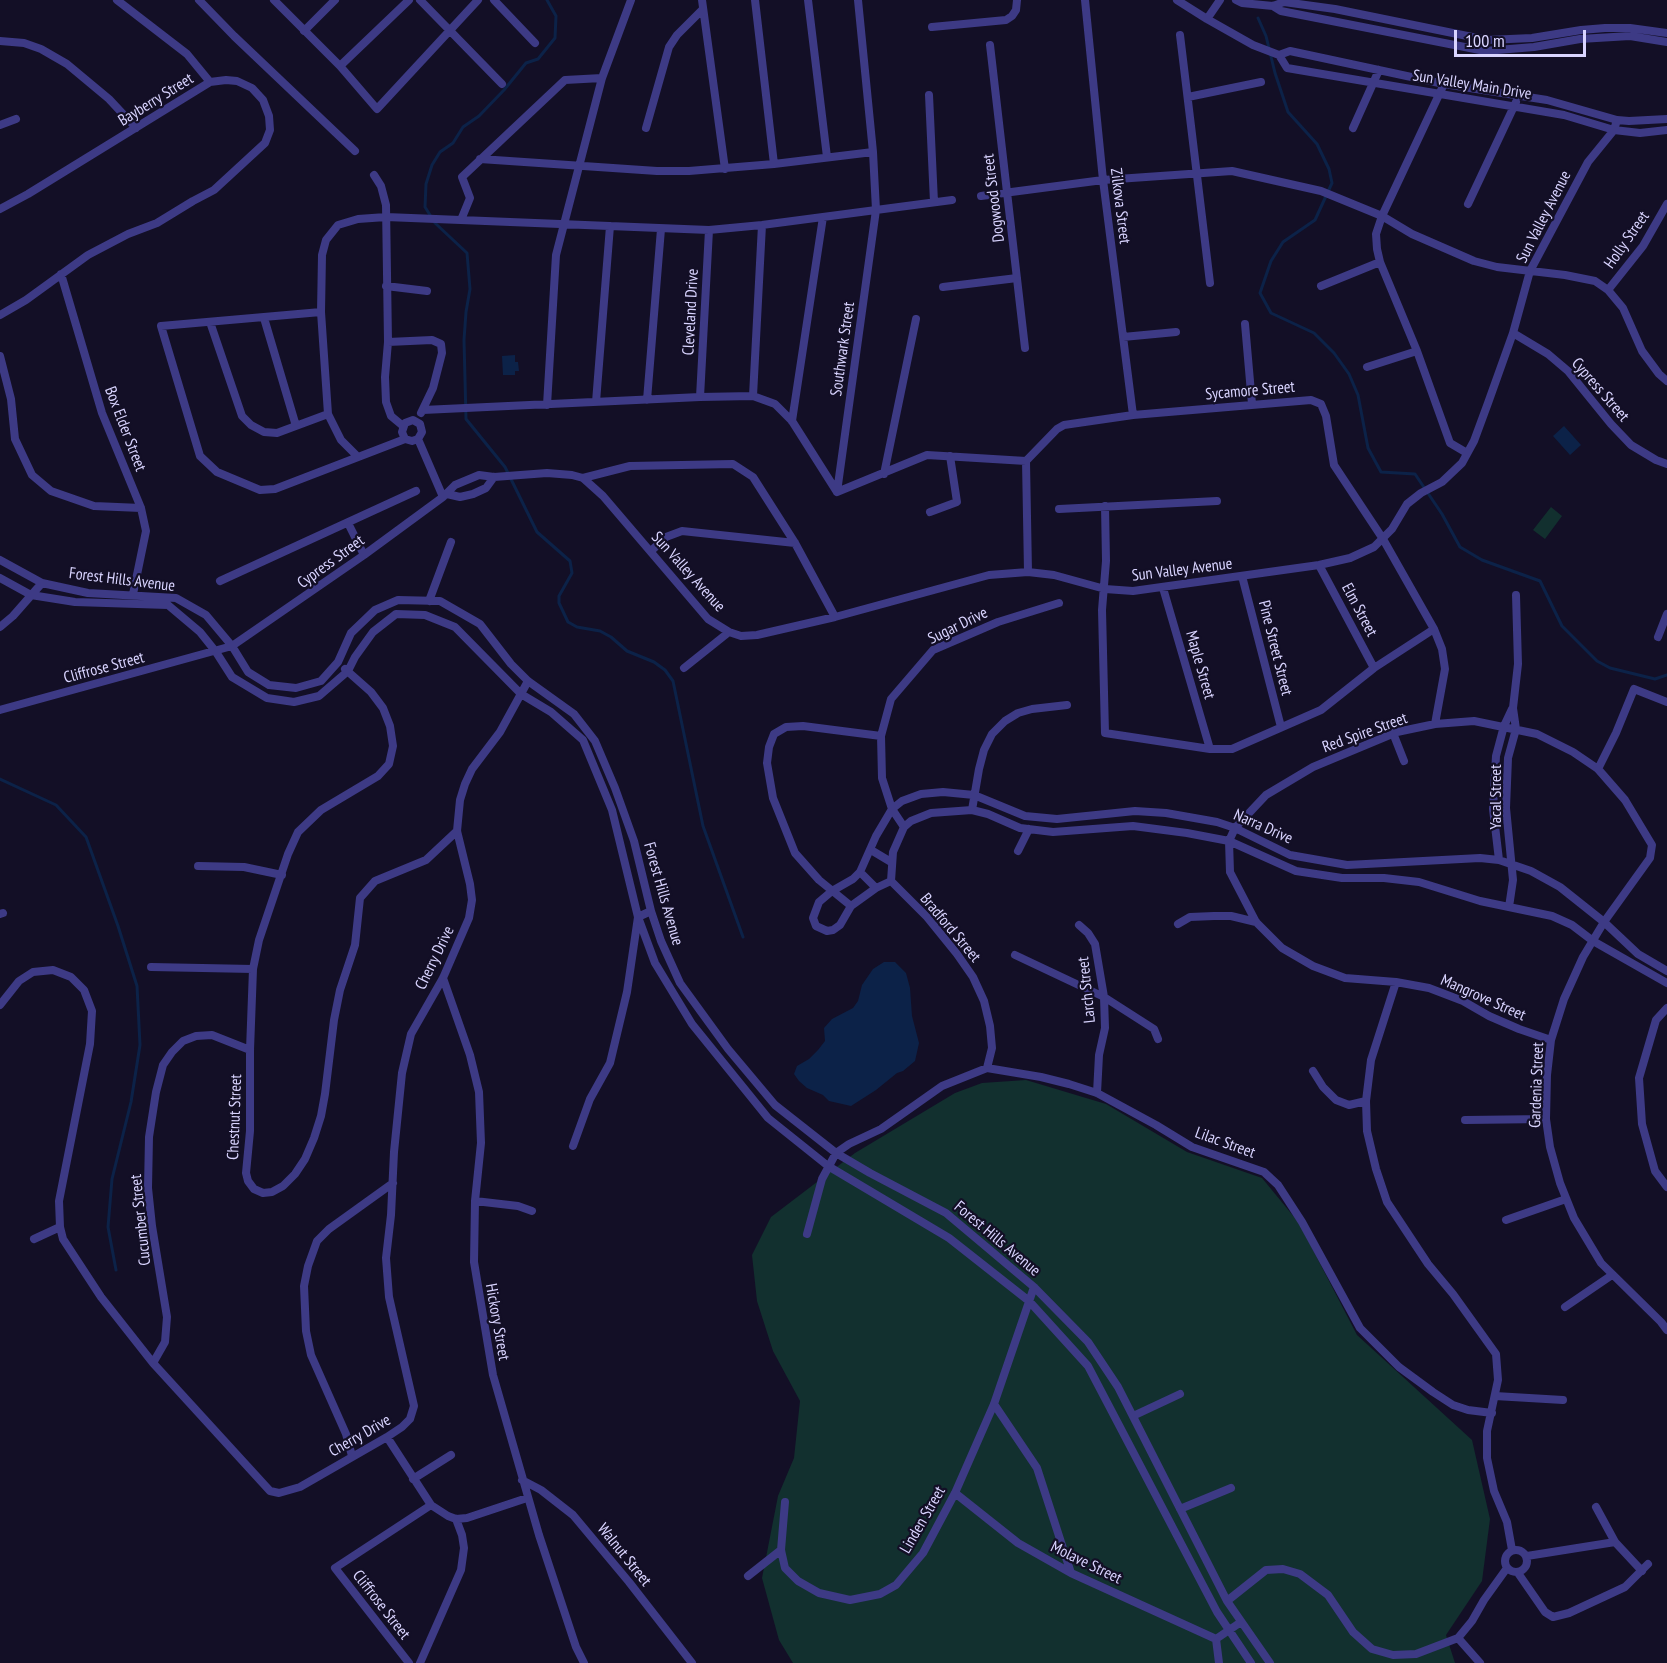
<!DOCTYPE html>
<html>
<head>
<meta charset="utf-8">
<style>
	body { margin:0 }
	#map { position:relative; width:1667px; height:1663px; overflow:hidden; background:#130f26; font-family:"PT Sans Narrow",sans-serif }
	canvas { display:block }
	.scale { position:absolute; left:1454px; top:30px; width:132px; height:27px; box-sizing:border-box; border:3px solid #d9d4ff; border-top:0; padding-left:8px; font-size:18px; line-height:21px; white-space:nowrap; color:#d9d4ff; -webkit-text-stroke:4px #130f26; paint-order:stroke }
</style>
</head>
<body>
<div id="map">
<canvas width="1667" height="1663"></canvas>
<div class="scale">100 m</div>
</div>
<script>
const c = document.querySelector('canvas').getContext('2d');
c.lineJoin = 'round';
function fill(path, color) { c.fillStyle = color; c.fill(path, 'evenodd'); }
const poly = rows => new Path2D(rows.map(r => 'M' + r).join(''));
function stroke(path, color, width, dash) { c.strokeStyle = color; c.lineWidth = width; c.lineCap = dash ? 'butt' : 'round'; c.setLineDash(dash || []); c.stroke(path); }
function write(font, color, halo, rows, align = 'center') {
  c.font = font + ' "PT Sans Narrow",sans-serif'; c.lineWidth = 4.5; c.setLineDash([]); c.textBaseline = 'middle'; c.strokeStyle = halo; c.fillStyle = color; for (const [text, x, y, turn = 0] of rows) {
    c.save(); c.translate(x, y); c.rotate((+turn || 0) * Math.PI / 180); c.textAlign = isNaN(turn) ? turn : align; if (halo) c.strokeText(text, 0, 0); c.fillText(text, 0, 0); c.restore();
  }
}
fill(poly([
	[1551,507,1562,516,1545,539,1533,530],
	[1026,1080,1106,1104,1187,1152,1262,1178,1299,1223,1357,1335,1472,1440,1490,1519,1482,1581,1446,1635,1455,1663,793,1663,779,1640,762,1578,778,1496,794,1458,800,1401,773,1351,757,1301,752,1255,771,1217,855,1153,955,1093,982,1083]
]), '#12302f');
fill(poly([
	[515,355,515,362,518,362,519,371,515,371,515,375,503,375,502,356],
	[1564,426,1581,445,1570,455,1553,436],
	[884,962,895,962,906,973,910,988,912,1016,919,1043,915,1061,903,1071,897,1073,876,1090,851,1106,829,1101,823,1095,807,1088,799,1081,794,1074,797,1066,809,1059,818,1050,825,1041,824,1028,832,1019,853,1008,858,1001,862,985,873,969]
]), '#0c2248');
stroke(poly([
	[547,0,556,16,555,38,538,59,526,63,504,90,479,116,463,127,453,143,440,152,432,165,426,184,425,207,435,223,467,253,470,289,466,312,464,340,466,419,505,467,537,532,570,561,572,573,559,596,559,603,568,622,577,627,600,631,611,637,627,651,654,662,665,670,673,681,703,826,743,937],
	[1258,18,1266,36,1275,73,1288,112,1317,144,1329,169,1332,183,1315,220,1283,242,1271,261,1260,293,1271,313,1314,333,1334,353,1349,374,1358,395,1368,448,1381,472,1415,474,1442,514,1460,547,1482,560,1540,581,1562,626,1597,661,1610,668,1655,679,1667,675],
	[0,779,56,805,86,837,118,926,137,986,140,1045,131,1102,112,1179,108,1227,116,1270]
]), '#0c2248', 3);
stroke(poly([
	[117,0,187,54,210,82],
	[199,0,234,36,355,151],
	[274,0,340,66,377,109,478,0],
	[420,0,502,84],
	[494,0,535,43],
	[702,0,725,169],
	[755,0,774,164],
	[808,0,827,157],
	[1085,0,1103,180,1133,415],
	[1177,0,1207,19,1253,45,1279,55,1287,68,1564,115,1614,130,1640,133,1667,130],
	[1236,0,1242,3,1273,6,1284,2,1335,9,1487,40,1532,38,1581,30,1605,28,1630,28,1667,33],
	[1273,6,1281,11,1485,51,1534,47,1580,39,1630,36,1667,42],
	[1207,19,1220,0],
	[932,27,1006,20,1012,16,1016,10,1017,0],
	[304,31,335,0],
	[1180,35,1210,283],
	[0,41,24,43,41,49,67,64,109,99,136,128],
	[990,45,1025,348],
	[1279,55,1290,51,1444,84,1547,100,1617,120,1629,121,1667,119],
	[340,66,409,0],
	[1444,84,1382,216,1376,234,1377,249,1380,262,1417,351,1450,443,1467,453],
	[929,95,934,202],
	[1188,97,1261,82],
	[0,125,16,119],
	[646,128,669,47,677,35,703,9],
	[1353,128,1379,70],
	[480,159,657,171,689,171,774,164,873,152],
	[374,175,381,186,386,205,388,342,385,377,386,402,391,416,403,426],
	[981,196,1103,180,1232,171,1321,191,1382,216,1412,234,1474,261,1497,267,1565,275,1595,281,1608,290,1623,308,1642,351,1659,374,1667,381],
	[1468,204,1516,102],
	[0,209,28,194,210,82,226,80,237,81,252,88,263,100,269,116,270,130,265,143,214,190,193,201,157,223,128,234,88,255,26,300,0,315],
	[461,220,470,198,462,177,565,80,602,78],
	[61,274,102,413,141,508,146,531,133,594],
	[386,286,427,291],
	[1321,286,1380,262],
	[943,287,1017,278],
	[1608,290,1643,246,1667,204],
	[321,312,161,326,200,456,217,472,260,490,275,489,405,439,412,441,418,439,422,432,420,424,413,420,405,423,402,432,405,439],
	[264,318,296,426],
	[210,322,242,416,251,425,264,432,277,433,328,414],
	[1245,324,1252,404],
	[1513,333,1548,354,1568,371,1611,424,1631,445,1656,460,1667,464],
	[1123,337,1176,332],
	[388,342,432,340,441,344,442,353,433,388,421,413],
	[0,356,11,399,15,439,32,475,51,491,94,506,141,508],
	[1367,367,1417,351],
	[753,396,762,225],
	[700,397,709,230],
	[647,400,661,229],
	[596,402,610,226],
	[547,405,556,255,602,78,631,0],
	[423,410,700,397,753,396,775,404,792,421,837,492],
	[792,421,823,217],
	[418,439,443,497],
	[357,456,341,440,328,414,321,312,322,255,326,240,338,225,358,219,386,217,709,230,762,225,952,200],
	[884,474,916,319],
	[583,478,630,466,733,464,753,477,795,543,835,617],
	[837,492,876,210,873,152,858,0],
	[837,492,927,455,1026,461],
	[447,494,460,497,473,494,486,488,494,477],
	[1105,506,1106,561,1102,610,1105,733,1210,749,1232,749,1321,710,1374,668,1434,629],
	[1059,509,1217,501],
	[930,512,957,502,950,456],
	[348,523,364,555],
	[651,551,666,537,682,531,795,543],
	[0,560,42,583,88,593,176,598,206,615,232,646,248,672,269,685,296,688,321,681,338,662,351,633,375,610,398,600,440,601,480,624,511,664,528,681,574,714,595,741,615,788,634,841,651,911,661,941,680,983,728,1049,775,1105,836,1153,870,1173,946,1213,1034,1287,1088,1342,1118,1387,1227,1601,1270,1663],
	[1319,565,1374,668],
	[1028,572,1026,461,1057,429,1064,425,1133,415,1311,400,1321,404,1326,416,1334,465,1383,539,1434,629,1442,649,1445,669,1435,724],
	[1242,576,1281,727],
	[0,578,31,595,75,602,168,605,200,632,216,652,232,677,267,698,294,702,319,696,348,671,355,657,373,632,396,614,425,615,455,627,521,694,551,712,583,740,612,810,638,917,655,963,692,1024,768,1118,828,1166,949,1238,1029,1301,1088,1366,1217,1612,1251,1663],
	[220,581,416,491],
	[1163,588,1210,749],
	[429,601,451,542],
	[0,627,13,616,42,583],
	[1658,637,1667,614],
	[684,668,729,632],
	[345,669,371,692,383,708,390,726,393,746,389,764,378,776,321,810,298,832,288,854,259,940,253,969,250,1050,250,1131,246,1173,248,1181,254,1189,263,1193,272,1192,283,1186,295,1174,305,1159,314,1138,321,1116,325,1094,334,1020,340,990,355,945,360,898,375,881,426,860,457,831],
	[0,710,232,646,364,555,443,497,455,485,479,475,494,477,547,473,572,475,583,478,603,496,708,619,729,632,741,636,757,635,835,617,989,575,1028,572,1054,575,1105,589,1133,591,1319,565,1350,558,1374,547,1392,529,1407,504,1421,493,1442,482,1462,463,1474,441,1488,403,1513,333,1530,271,1588,162,1614,130,1617,120],
	[1393,733,1404,761],
	[1598,769,1616,733,1634,689,1667,702],
	[972,810,979,769,984,750,992,734,1005,721,1018,713,1032,709,1067,705],
	[904,827,892,809,882,778,881,736,891,699,933,650,998,622,1059,603],
	[871,850,891,862],
	[1018,851,1029,829],
	[1499,860,1493,809,1496,756,1504,726,1512,709],
	[198,866,244,867,282,875],
	[860,872,876,888],
	[891,881,876,888,851,906,840,925,833,930,827,931,816,926,813,918,819,902,832,891,853,879,860,872,876,836,892,809,902,801,921,794,943,792,974,795,1025,816,1057,819,1135,811,1166,813,1217,822,1235,828,1290,855,1347,865,1480,858,1499,860,1531,871,1560,887,1604,922,1638,954,1667,971],
	[891,881,893,852,904,827,911,821,931,813,972,810,988,814,1020,828,1053,832,1133,826,1187,833,1229,841,1296,871,1342,878,1384,878,1419,882,1480,901,1552,916,1572,925,1593,941,1667,983],
	[891,881,927,917,957,954,973,977,984,1001,990,1026,992,1048,987,1068],
	[851,906,819,880,795,853,773,798,767,763,769,747,774,734,786,727,803,726,881,736],
	[1509,907,1513,880,1506,808,1508,758,1516,729,1513,708,1518,664,1516,595],
	[0,914,3,913],
	[1178,924,1190,917,1214,916,1231,916,1256,922],
	[1079,925,1088,933,1095,944,1104,997,1105,1028,1099,1055,1097,1093],
	[1015,955,1104,997,1154,1029,1158,1039],
	[151,967,253,969],
	[443,978,470,1055,479,1092,481,1143,475,1201,474,1262,493,1375,539,1535,576,1647,584,1663],
	[1396,982,1371,1060,1366,1101,1367,1131,1376,1169,1387,1202,1428,1264,1453,1294,1496,1354,1498,1380,1487,1431,1487,1458,1494,1491,1507,1522,1512,1550],
	[0,1005,19,981,33,972,53,970,71,977,84,990,92,1011,90,1044,59,1201,60,1227,63,1239,101,1297,153,1363,270,1491,279,1493,300,1487,387,1437,402,1427,410,1419,414,1406,389,1297,386,1258,391,1215,394,1152,402,1073,411,1034,443,978,469,918,472,900,470,884,457,831,460,800,465,784,472,769,500,732,528,681],
	[1667,1008,1656,1020,1639,1078,1642,1124,1655,1171,1667,1187],
	[1551,1040,1519,1029,1489,1016,1463,1001,1429,988,1396,982,1345,978,1313,966,1282,948,1256,922,1230,872,1229,841,1235,828,1266,795,1313,767,1397,732,1435,724,1474,721,1537,734,1573,752,1598,769,1625,800,1652,845,1650,858,1604,922,1583,957,1564,999,1551,1040,1547,1075,1546,1119,1550,1147,1560,1183,1574,1218,1601,1263,1661,1322,1667,1330],
	[1313,1071,1323,1087,1336,1100,1349,1105,1366,1101],
	[1465,1120,1546,1119],
	[573,1146,590,1099,610,1063,627,992,638,917,651,911],
	[475,1201,518,1206,532,1211],
	[1506,1220,1566,1199],
	[807,1234,822,1179,836,1153,849,1144,881,1129,942,1086,987,1068,1041,1077,1069,1084,1097,1093,1156,1125,1192,1147,1264,1172,1278,1185,1302,1222,1360,1328,1399,1367,1433,1392,1453,1405,1468,1410,1492,1413],
	[34,1239,60,1227],
	[1565,1307,1612,1275],
	[153,1363,165,1342,167,1317,152,1226,148,1188,149,1137,156,1092,163,1065,172,1052,183,1041,196,1036,212,1035,250,1050],
	[1495,1396,1563,1400],
	[994,1404,1037,1468,1071,1573],
	[1133,1416,1180,1394],
	[387,1437,431,1505,448,1516,456,1519,467,1518,527,1498],
	[352,1456,346,1434,311,1355,306,1331,304,1286,308,1266,317,1241,329,1229,393,1183],
	[413,1479,451,1455],
	[522,1480,541,1490,573,1515,629,1582,692,1663],
	[955,1493,1018,1543,1071,1573,1216,1639],
	[785,1502,781,1550,785,1568,798,1581,819,1593,850,1600,880,1594,896,1585,923,1553,955,1493,994,1404,1034,1287],
	[1596,1507,1615,1542,1642,1571],
	[1180,1509,1231,1488],
	'1505 1561a11 11 0 1 1 22 0a11 11 0 1 1-22 0Z',
	[1527,1556,1615,1542],
	[1518,1573,1545,1612,1553,1617,1569,1613,1625,1587,1648,1564],
	[748,1576,781,1550],
	[1227,1601,1266,1570,1283,1569,1300,1574,1328,1595,1353,1632,1372,1649,1393,1655,1416,1654,1458,1638,1472,1621,1484,1600,1507,1568],
	[1458,1638,1480,1663],
	[1216,1639,1241,1622],
	[1216,1639,1219,1663],
	[409,1663,335,1568,431,1505],
	[420,1663,461,1570,464,1548,462,1535,456,1519]
]), '#3d3a85', 8);
write('16px', '#d9d4ff', '#130f26', [
	["Sun Valley Main Drive",1472,85,9],
	["Bayberry Street",156,100,-32],
	["Dogwood Street",994,198,-97],
	["Zilkova Street",1120,206,83],
	["Sun Valley Avenue",1544,217,-63],
	["Holly Street",1627,240,-55],
	["Cleveland Drive",691,312,-87],
	["Southwark Street",843,349,-82],
	["Cypress Street",1600,390,49],
	["Sycamore Street",1250,391,-5],
	["Box Elder Street",125,429,69],
	["Cypress Street",331,562,-36],
	["Sun Valley Avenue",1182,570,-7],
	["Sun Valley Avenue",688,572,48],
	["Forest Hills Avenue",122,580,7],
	["Elm Street",1359,610,62],
	["Sugar Drive",958,626,-26],
	["Pine Street Street",1275,648,76],
	["Maple Street",1200,665,74],
	["Cliffrose Street",104,668,-15],
	["Red Spire Street",1365,733,-20],
	["Yacal Street",1496,797,-90],
	["Narra Drive",1263,827,24],
	["Forest Hills Avenue",663,894,74],
	["Bradford Street",950,928,50],
	["Cherry Drive",435,958,-64],
	["Larch Street",1087,990,-96],
	["Mangrove Street",1483,998,24],
	["Gardenia Street",1537,1085,-88],
	["Chestnut Street",235,1117,-88],
	["Lilac Street",1225,1143,20],
	["Cucumber Street",141,1220,-96],
	["Forest Hills Avenue",997,1239,40],
	["Hickory Street",497,1322,80],
	["Cherry Drive",360,1436,-30],
	["Linden Street",923,1520,-60],
	["Walnut Street",624,1555,51],
	["Molave Street",1086,1563,26],
	["Cliffrose Street",381,1605,52]
]);
</script>
</body>
</html>
